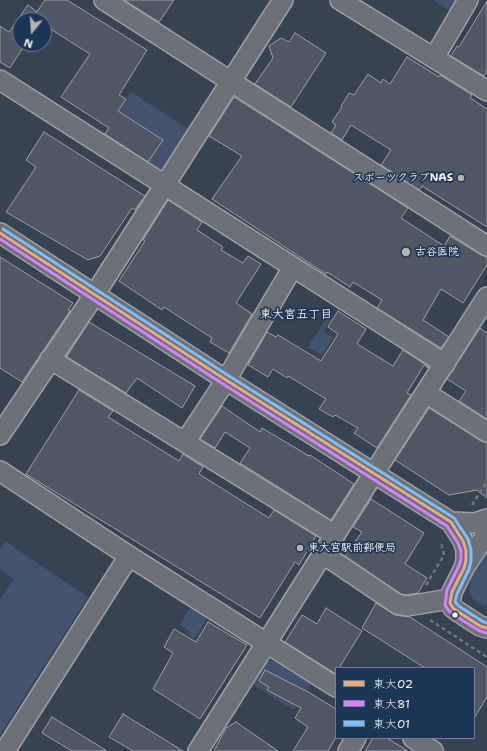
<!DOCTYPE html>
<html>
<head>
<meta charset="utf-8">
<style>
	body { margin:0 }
	#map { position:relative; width:487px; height:751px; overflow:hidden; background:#374253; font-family:"Shantell Sans","Klee One",sans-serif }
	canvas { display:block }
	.legend { position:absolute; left:335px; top:667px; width:140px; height:72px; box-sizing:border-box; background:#1d3557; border:1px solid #738091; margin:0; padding:5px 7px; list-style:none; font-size:12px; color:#f4f1e8 }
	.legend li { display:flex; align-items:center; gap:8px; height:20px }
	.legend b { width:20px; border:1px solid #738091 }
	.north { position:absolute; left:12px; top:12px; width:40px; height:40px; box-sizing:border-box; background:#1d3557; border:1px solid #738091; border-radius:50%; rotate:197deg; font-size:11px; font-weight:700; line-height:16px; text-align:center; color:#f4f1e8 }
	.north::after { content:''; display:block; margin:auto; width:14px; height:18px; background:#b2b4b4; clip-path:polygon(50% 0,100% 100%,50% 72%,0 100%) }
</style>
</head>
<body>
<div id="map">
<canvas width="487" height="751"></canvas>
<ul class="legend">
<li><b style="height:5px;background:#e5ac83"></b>東大02</li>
<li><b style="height:5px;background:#d880ff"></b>東大81</li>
<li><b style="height:5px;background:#7abffc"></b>東大01</li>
</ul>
<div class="north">N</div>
</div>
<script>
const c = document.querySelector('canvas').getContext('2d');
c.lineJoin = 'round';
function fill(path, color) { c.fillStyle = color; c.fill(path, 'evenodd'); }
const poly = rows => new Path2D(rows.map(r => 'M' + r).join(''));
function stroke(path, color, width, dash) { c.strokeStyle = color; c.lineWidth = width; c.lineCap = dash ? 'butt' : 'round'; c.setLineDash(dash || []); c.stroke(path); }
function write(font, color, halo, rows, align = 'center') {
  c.font = font + ' "Shantell Sans","Klee One",sans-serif'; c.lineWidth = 3.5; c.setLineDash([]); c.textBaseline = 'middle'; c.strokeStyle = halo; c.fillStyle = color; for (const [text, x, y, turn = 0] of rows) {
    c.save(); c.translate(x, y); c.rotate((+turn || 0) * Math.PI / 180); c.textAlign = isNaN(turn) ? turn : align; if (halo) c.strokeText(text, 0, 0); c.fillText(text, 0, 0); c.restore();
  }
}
fill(poly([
	[433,0,458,0,451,11],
	[131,92,188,129,160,172,100,139],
	[328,316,332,319,324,332,333,338,322,355,308,347],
	[5,541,88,597,0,735,0,600,14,579,0,569,0,549],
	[487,552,487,605,485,606,478,603,472,598,469,588,471,578],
	[190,607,207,618,194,639,188,635,189,631,180,625],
	[267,661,273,661,311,684,294,710,252,684]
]), '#42546d');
const building = poly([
	[45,0,67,0,147,50,119,95,126,99,118,111,163,140,148,162,105,134,109,128,61,97,90,54,44,25,44,20,20,20,20,44,25,44,10,68,0,62,0,26,9,32,28,5,37,12,45,0],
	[124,0,174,0,159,22,124,0],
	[487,1,487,70,484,76,451,56,457,46,459,47,487,1],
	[295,33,326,53,291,107,255,84,273,58,269,46,281,38,289,42,295,33],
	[407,57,439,77,440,75,472,95,470,98,487,109,487,227,422,186,419,190,381,165,391,150,351,125,342,140,331,133,336,125,332,122,342,107,341,106,349,93,354,95,368,74,381,83,383,79,390,84,407,57],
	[234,97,408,208,401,218,444,246,450,236,481,255,487,257,487,265,463,303,441,289,423,320,449,337,441,348,377,308,382,300,353,282,350,287,327,272,326,274,212,199,242,156,209,136,234,97],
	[44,132,145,196,135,210,132,208,100,256,88,260,6,212,36,167,26,160,44,132],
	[168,200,202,222,197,230,223,247,221,250,243,263,248,256,261,264,236,303,252,314,229,353,210,342,212,338,164,307,162,310,119,281,145,241,143,240,168,200],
	[0,257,73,303,68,310,70,311,22,382,0,368,0,257],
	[338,311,366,329,357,344,393,366,403,350,429,367,428,368,424,365,407,393,411,395,377,448,354,433,358,428,335,415,333,417,319,409,326,399,288,376,287,378,273,369,268,377,248,365,267,332,276,337,278,335,321,361,338,334,328,327,338,311],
	[89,322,195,386,182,408,137,378,126,393,67,357,67,356,89,322],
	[480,328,487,333,487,419,459,401,466,391,447,379,480,328],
	[79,390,113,411,108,417,179,461,183,454,203,467,199,474,269,518,274,510,316,536,299,565,295,562,260,618,26,474,79,390],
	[222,406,260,432,262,428,309,456,310,455,354,484,331,520,240,463,250,448,225,432,215,448,200,439,222,406],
	[429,408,481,441,487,443,487,498,477,490,449,495,395,460,429,408],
	[371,499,424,533,405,564,427,578,418,593,407,595,401,594,345,556,362,532,353,527,371,499],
	[376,603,395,615,410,617,487,667,487,697,474,718,474,668,425,668,362,628,376,603],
	[326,608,362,631,339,668,336,668,336,674,285,642,302,615,317,624,326,608],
	[208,622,247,645,200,719,153,689,173,653,164,647,174,629,196,642,208,622],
	[265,670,310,693,336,709,336,737,328,751,293,751,308,727,295,718,301,708,267,690,269,687,259,681,265,670],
	[123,714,183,751,133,751,109,737,123,714],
	[52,717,107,751,72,751,42,733,52,717],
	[236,722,278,751,214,751,226,728,236,722],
	[373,738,387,738,408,751,365,751,373,738]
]);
fill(building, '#4f5763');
stroke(building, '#9da1a7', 1);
const minor = poly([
	[104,0,487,246],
	[340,0,487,91],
	[434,58,468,0],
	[0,80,445,364],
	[0,233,226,380,451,522,463,541,466,550,466,560,464,568,452,592,450,603,453,608,457,611,480,626,487,628],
	[50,359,335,535],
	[426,393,487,432],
	[0,435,95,294,283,0],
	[185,442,226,380,293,267],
	[0,471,129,556,336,687],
	[451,522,475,523,487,519],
	[323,554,397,604,407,606,450,599],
	[464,568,487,533],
	[413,738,433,751],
	[5,751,129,556],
	[198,751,374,473,487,297],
	[348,751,356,738]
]);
stroke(minor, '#9da1a7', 22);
stroke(poly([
	[472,505,487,481],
	[426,585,444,555,441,542],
	[430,620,487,657]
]), '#72787f', 2.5, [4, 3]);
stroke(minor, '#6c7177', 19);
stroke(poly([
	[0,233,226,380,451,522,463,541,466,550,466,560,464,568,452,592,450,603,453,608,457,611,480,626,487,628]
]), '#e5ac83', 3);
stroke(poly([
	[0,239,223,384,447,526,458,543,461,551,461,559,459,566,447,590,445,605,449,611,454,615,478,630,486,633]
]), '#d880ff', 3);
stroke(poly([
	[3,229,229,376,454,518,468,539,471,550,471,561,469,569,457,594,455,602,460,607,482,621,487,623]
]), '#7abffc', 3);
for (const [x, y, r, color] of [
	[461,178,4,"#b2b4b4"],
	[406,252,5,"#b2b4b4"],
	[300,548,4,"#b2b4b4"],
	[455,615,3.5,"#f4f1e8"]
]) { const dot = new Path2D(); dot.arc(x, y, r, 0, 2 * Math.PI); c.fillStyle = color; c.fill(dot); stroke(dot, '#1d3557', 1.5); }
write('bold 11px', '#f4f1e8', '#1d3557', [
	["スポーツクラブNAS",453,178,"right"],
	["古谷医院",415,252],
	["東大宮駅前郵便局",308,548]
], 'left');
write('bold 12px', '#f4f1e8', '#1d3557', [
	["東大宮五丁目",296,315]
]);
</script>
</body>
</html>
